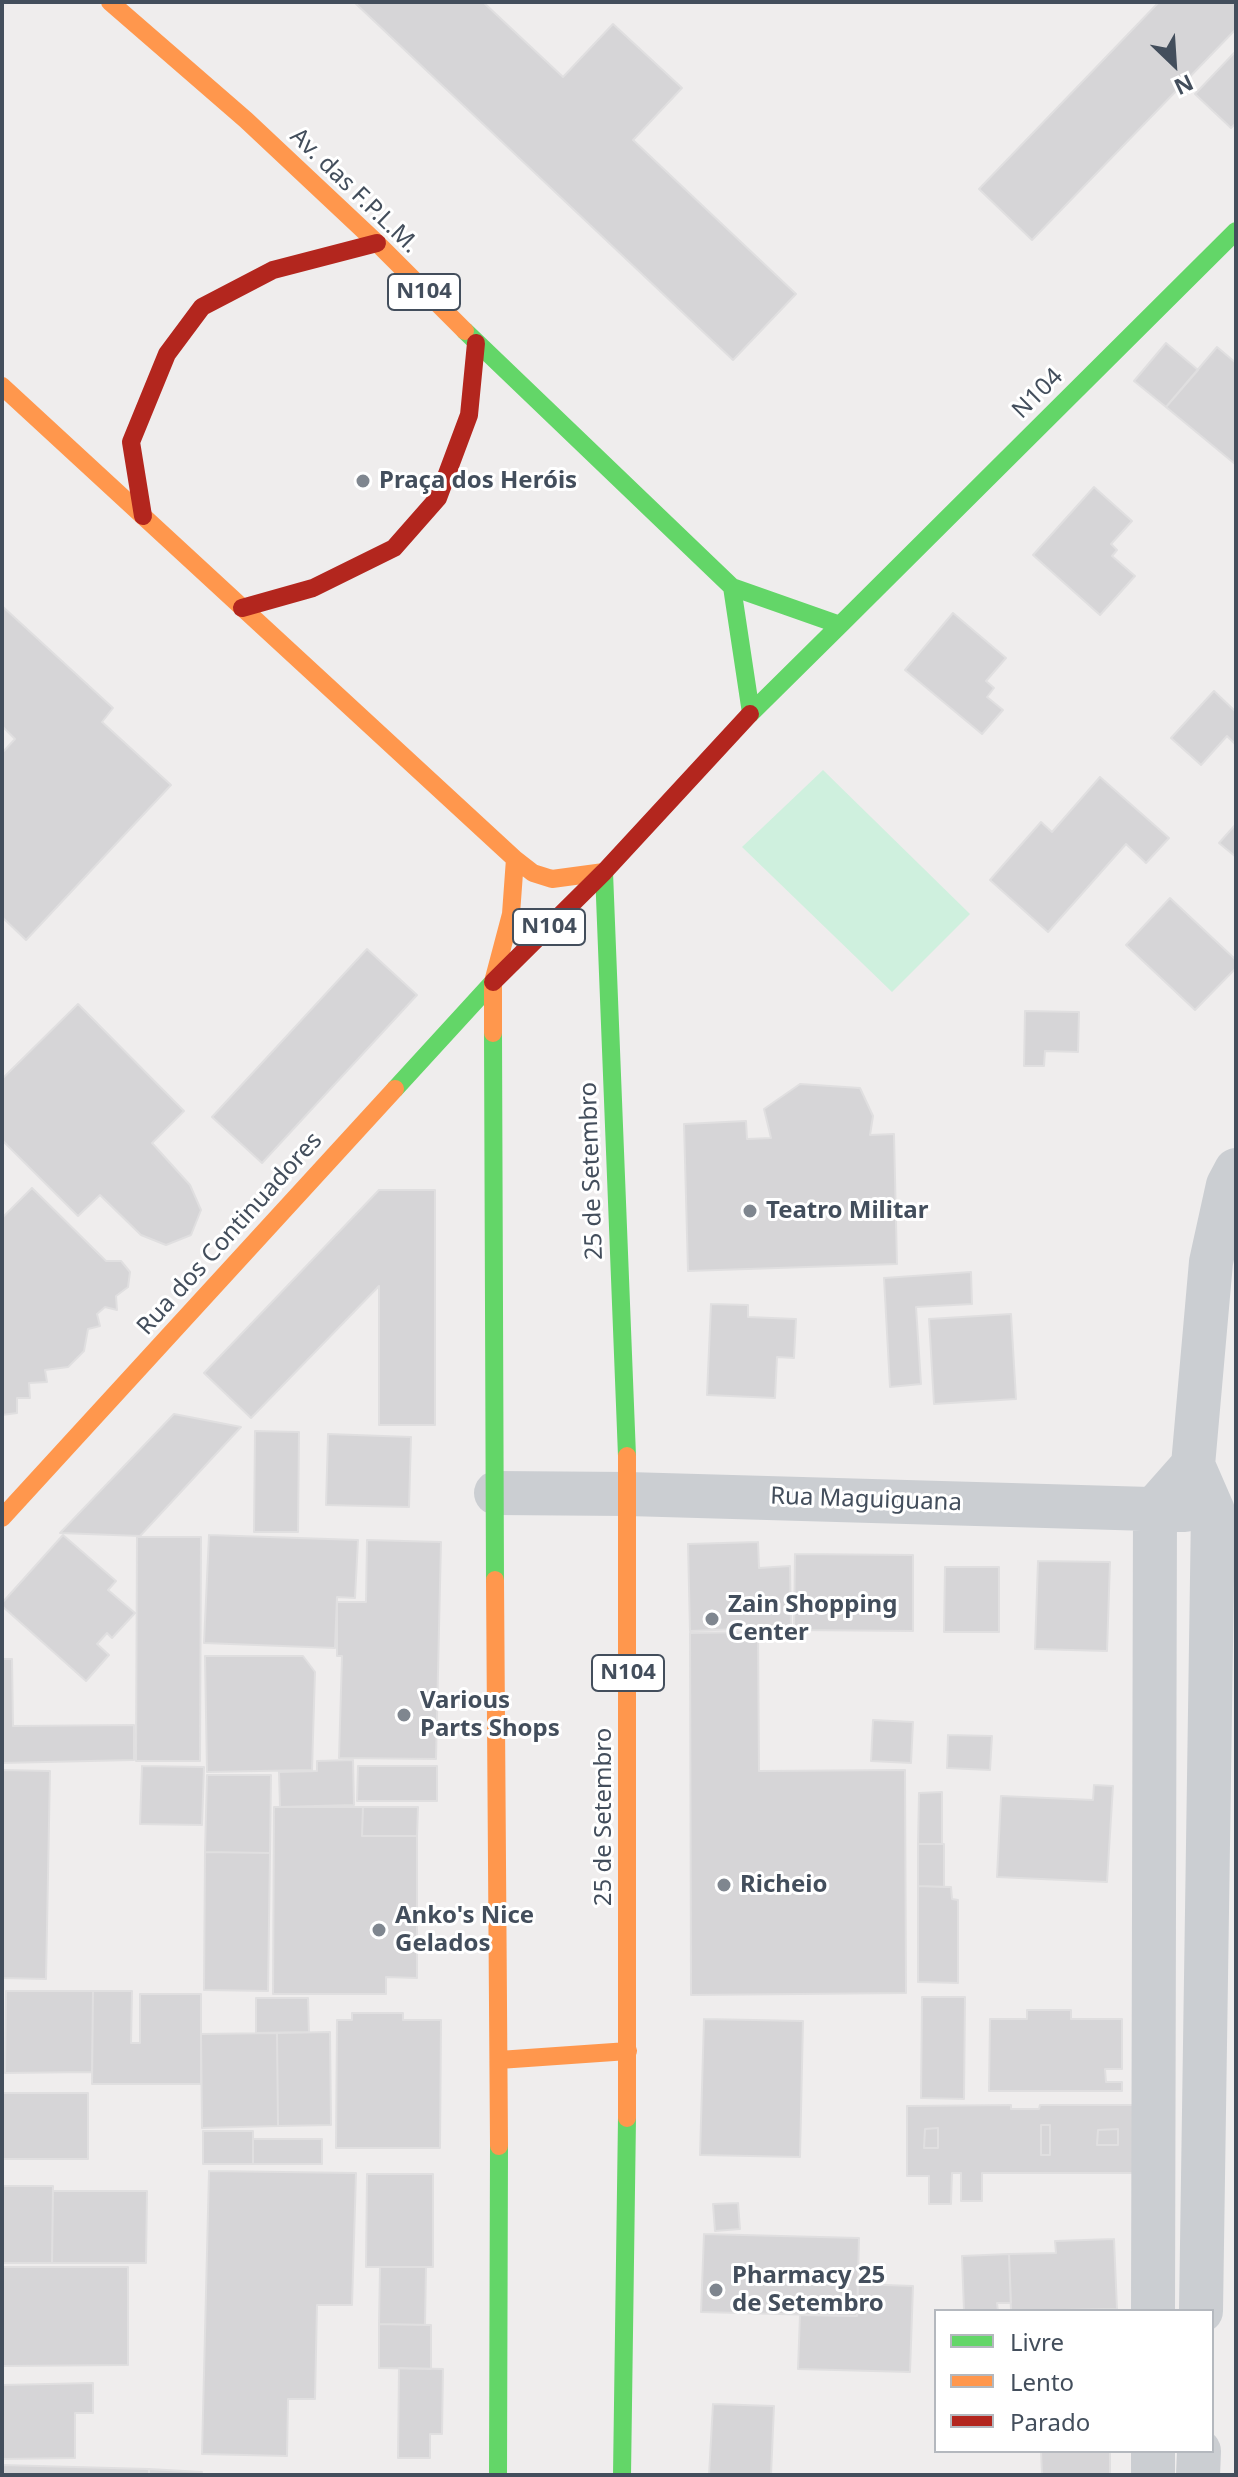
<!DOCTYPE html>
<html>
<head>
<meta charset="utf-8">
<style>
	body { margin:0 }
	#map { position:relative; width:1238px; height:2477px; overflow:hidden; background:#efeded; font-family:"Noto Sans",sans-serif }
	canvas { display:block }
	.frame { position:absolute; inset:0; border:4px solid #434e5c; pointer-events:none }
	.legend { position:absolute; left:934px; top:2309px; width:280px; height:144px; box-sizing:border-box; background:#fff; border:2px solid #b4b8be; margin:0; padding:10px 14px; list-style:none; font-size:24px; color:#434e5c }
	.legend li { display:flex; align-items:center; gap:16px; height:40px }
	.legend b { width:40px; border:2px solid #b4b8be }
	.north { position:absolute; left:1134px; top:24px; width:80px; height:80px; -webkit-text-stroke:6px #fff; paint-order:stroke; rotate:155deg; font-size:22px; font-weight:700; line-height:32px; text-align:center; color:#434e5c }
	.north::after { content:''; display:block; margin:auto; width:28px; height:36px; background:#434e5c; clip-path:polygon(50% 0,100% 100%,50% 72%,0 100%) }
</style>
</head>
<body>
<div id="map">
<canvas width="1238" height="2477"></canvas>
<div class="frame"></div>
<ul class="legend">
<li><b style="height:10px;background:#63d668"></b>Livre</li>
<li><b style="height:10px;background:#ff974d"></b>Lento</li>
<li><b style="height:10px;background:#b3261e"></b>Parado</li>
</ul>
<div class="north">N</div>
</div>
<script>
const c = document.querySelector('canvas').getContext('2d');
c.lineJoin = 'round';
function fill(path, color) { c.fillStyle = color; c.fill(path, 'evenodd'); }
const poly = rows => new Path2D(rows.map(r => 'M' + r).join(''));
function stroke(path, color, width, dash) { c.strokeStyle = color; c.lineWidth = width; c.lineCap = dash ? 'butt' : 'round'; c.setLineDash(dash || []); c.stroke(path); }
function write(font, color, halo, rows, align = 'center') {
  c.font = font + ' "Noto Sans",sans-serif'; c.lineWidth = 6; c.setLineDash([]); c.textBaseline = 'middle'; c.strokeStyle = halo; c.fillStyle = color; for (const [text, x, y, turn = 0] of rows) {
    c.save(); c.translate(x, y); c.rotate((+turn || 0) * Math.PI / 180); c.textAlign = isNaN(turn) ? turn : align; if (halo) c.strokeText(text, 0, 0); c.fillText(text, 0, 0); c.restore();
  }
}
fill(poly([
	[823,770,970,914,892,992,742,847]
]), '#cff0de');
const building = poly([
	[354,2,483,2,563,77,613,24,682,88,633,140,796,294,733,360,354,2],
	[1159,2,1236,2,1236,29,1032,240,979,189,1159,2],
	[1236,51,1236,123,1231,128,1195,94,1236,51],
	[1166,343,1198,370,1166,407,1134,381,1166,343],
	[1217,347,1236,363,1235,464,1166,407,1217,347],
	[1094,487,1132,521,1111,544,1117,550,1112,556,1135,576,1100,615,1033,555,1094,487],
	[2,606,113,708,102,722,171,785,26,940,2,917,2,753,15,739,2,726,2,606],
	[953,613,1006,658,986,681,994,688,987,697,1003,710,982,734,905,670,953,613],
	[1214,691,1236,712,1236,745,1227,736,1201,765,1171,738,1214,691],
	[1100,777,1169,838,1146,863,1126,844,1048,932,990,880,1041,822,1052,832,1100,777],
	[1236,824,1236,857,1219,843,1236,824],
	[1170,898,1236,960,1236,968,1195,1010,1126,945,1170,898],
	[367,949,417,995,262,1163,212,1117,367,949],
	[78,1004,184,1111,152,1143,190,1185,201,1210,191,1235,166,1245,141,1235,100,1195,78,1216,2,1140,2,1079,78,1004],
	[1025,1011,1079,1012,1078,1052,1045,1051,1044,1066,1024,1066,1025,1011],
	[800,1084,860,1088,873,1116,870,1135,894,1134,897,1264,688,1271,684,1124,746,1121,747,1139,771,1138,764,1109,800,1084],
	[32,1188,106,1261,121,1261,130,1272,128,1287,116,1296,117,1310,105,1307,97,1314,100,1326,88,1329,84,1351,68,1367,45,1370,47,1382,29,1383,30,1398,17,1398,17,1413,2,1415,2,1218,32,1188],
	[379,1190,435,1190,435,1425,379,1425,379,1286,251,1418,204,1373,379,1190],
	[971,1272,972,1304,916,1307,921,1384,890,1387,884,1278,971,1272],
	[711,1304,748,1305,748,1317,796,1319,794,1358,777,1357,775,1398,707,1395,711,1304],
	[1011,1314,1016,1399,934,1404,929,1319,1011,1314],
	[174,1414,241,1427,140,1536,60,1533,174,1414],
	[255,1431,299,1432,298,1532,254,1532,255,1431],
	[328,1434,411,1437,409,1507,326,1505,328,1434],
	[63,1535,116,1581,108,1590,135,1613,112,1638,107,1633,97,1644,109,1655,86,1681,2,1606,2,1603,63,1535],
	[209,1535,358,1540,355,1598,337,1597,335,1648,204,1643,209,1535],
	[137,1537,201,1537,200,1761,136,1761,137,1537],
	[367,1540,441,1542,436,1759,339,1758,342,1656,337,1656,337,1602,366,1602,367,1540],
	[758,1542,759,1568,790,1566,791,1627,690,1631,688,1544,758,1542],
	[795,1554,913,1555,913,1631,794,1630,795,1554],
	[1038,1561,1110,1562,1107,1651,1035,1649,1038,1561],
	[945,1567,999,1567,999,1632,944,1632,945,1567],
	[758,1632,759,1771,905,1770,906,1993,691,1995,690,1633,758,1632],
	[205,1656,303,1656,315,1672,312,1770,207,1772,205,1656],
	[2,1659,12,1659,13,1726,134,1725,134,1760,2,1763,2,1659],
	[873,1720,913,1722,911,1763,871,1761,873,1720],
	[948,1735,992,1736,990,1770,947,1768,948,1735],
	[353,1760,354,1805,280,1807,279,1772,317,1771,317,1761,353,1760],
	[142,1766,204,1767,202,1825,140,1824,142,1766],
	[358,1766,437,1766,437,1801,357,1801,358,1766],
	[2,1770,50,1771,46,1979,2,1978,2,1770],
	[207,1775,271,1775,270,1853,205,1852,207,1775],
	[1094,1785,1113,1786,1107,1882,997,1877,1001,1796,1093,1800,1094,1785],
	[942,1792,942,1844,918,1844,919,1793,942,1792],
	[274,1807,363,1807,362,1836,417,1836,417,1978,386,1977,386,1994,273,1994,274,1807],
	[363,1807,418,1807,417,1836,362,1836,363,1807],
	[918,1844,944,1844,944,1887,918,1886,918,1844],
	[205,1852,270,1853,268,1991,204,1990,205,1852],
	[918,1886,951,1887,952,1899,958,1900,958,1983,918,1982,918,1886],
	[6,1991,93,1991,92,2072,5,2073,6,1991],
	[93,1991,132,1991,131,2043,140,2043,140,1994,201,1994,201,2084,92,2084,93,1991],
	[922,1997,965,1997,964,2099,921,2098,922,1997],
	[256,1998,308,1998,309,2032,256,2033,256,1998],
	[1027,2010,1071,2010,1071,2019,1122,2019,1122,2069,1105,2069,1106,2082,1122,2082,1122,2091,989,2091,990,2019,1027,2019,1027,2010],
	[352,2013,403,2013,403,2020,441,2020,440,2148,336,2148,337,2020,352,2020,352,2013],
	[704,2019,803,2021,800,2157,700,2155,704,2019],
	[330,2032,331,2125,278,2126,277,2033,330,2032],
	[277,2033,278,2126,202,2128,201,2034,277,2033],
	[2,2093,88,2093,88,2159,2,2159,2,2093],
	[1011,2105,1011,2109,1039,2109,1040,2105,1139,2105,1139,2173,982,2173,982,2201,961,2201,961,2173,952,2173,951,2204,929,2204,929,2176,907,2176,907,2106,1011,2105],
	[1041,2125,1050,2125,1050,2155,1041,2155,1041,2125],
	[938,2128,938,2148,924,2148,925,2129,938,2128],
	[1118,2129,1118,2145,1097,2145,1098,2130,1118,2129],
	[1041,2125,1050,2125,1050,2155,1041,2155,1041,2125],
	[938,2128,938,2148,924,2148,925,2129,938,2128],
	[1118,2129,1118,2145,1097,2145,1098,2130,1118,2129],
	[203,2131,253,2131,253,2164,203,2164,203,2131],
	[253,2139,322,2139,322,2164,253,2164,253,2139],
	[209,2171,356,2173,352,2305,317,2305,315,2399,288,2399,287,2456,202,2454,209,2171],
	[367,2174,433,2174,433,2267,366,2267,367,2174],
	[2,2186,53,2186,52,2263,2,2263,2,2186],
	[53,2191,147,2191,146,2263,52,2263,53,2191],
	[738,2203,740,2229,715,2231,713,2204,738,2203],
	[704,2234,859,2238,857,2316,701,2312,704,2234],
	[1114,2239,1117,2309,1011,2311,1009,2254,1056,2253,1055,2241,1114,2239],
	[1009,2254,1011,2303,997,2303,998,2311,964,2311,962,2256,1009,2254],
	[2,2267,128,2267,128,2365,2,2366,2,2267],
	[380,2267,426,2267,425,2325,379,2324,380,2267],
	[858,2284,913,2286,910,2372,798,2369,800,2315,857,2316,858,2284],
	[379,2324,431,2325,431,2369,379,2368,379,2324],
	[399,2368,443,2369,442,2434,430,2434,430,2458,398,2458,399,2368],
	[93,2383,93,2413,75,2413,75,2458,2,2459,2,2385,93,2383],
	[713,2404,774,2406,771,2475,709,2475,713,2404],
	[1041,2451,1110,2451,1110,2475,1042,2475,1041,2451],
	[2,2465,149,2469,149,2475,2,2475,2,2465],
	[149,2469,202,2472,201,2475,149,2475,149,2469]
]);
fill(building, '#d6d5d7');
stroke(building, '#e0dfe0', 2);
stroke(poly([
	[496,1493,628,1494,1185,1510],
	[1153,2311,1155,1508,1193,1465],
	[1201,2311,1213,1511,1193,1465,1211,1262,1228,1185,1236,1170],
	[1153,2475,1153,2451],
	[1198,2475,1199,2451]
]), '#cbced2', 44);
stroke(poly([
	[465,331,732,587,840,625,750,714],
	[732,587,751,713],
	[840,625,1236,231],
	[604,872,627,1456],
	[493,1033,495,1580],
	[395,1089,493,982],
	[498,2475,499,2146],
	[622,2475,627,2118]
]), '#63d668', 18);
stroke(poly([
	[110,2,246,120,377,243,465,331],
	[2,386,515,859,533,873,552,879,604,872],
	[493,1033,493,982,511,914,515,859],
	[627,1456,627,2118],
	[2,1518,395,1089],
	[495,1580,499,2146],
	[499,2060,628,2051]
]), '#ff974d', 18);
stroke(poly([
	[143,516,131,442,167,354,202,307,273,270,377,243],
	[242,608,313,588,394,548,438,498,469,415,476,343],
	[493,982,604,872,750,714]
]), '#b3261e', 18);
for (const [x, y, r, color] of [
	[363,481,8,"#7f868f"],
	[750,1211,8,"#7f868f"],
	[712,1619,8,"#7f868f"],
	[404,1715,8,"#7f868f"],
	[724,1885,8,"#7f868f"],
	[379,1930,8,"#7f868f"],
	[716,2290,8,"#7f868f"]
]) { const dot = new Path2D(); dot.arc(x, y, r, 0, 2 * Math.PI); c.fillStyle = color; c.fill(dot); stroke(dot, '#fff', 3); }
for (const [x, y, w] of [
	[424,292,72],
	[549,927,72],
	[628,1673,72]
]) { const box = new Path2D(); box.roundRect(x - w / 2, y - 18, w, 36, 6); c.fillStyle = '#fff'; c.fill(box); stroke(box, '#434e5c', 2); }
write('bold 22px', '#434e5c', null, [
	["N104",424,292],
	["N104",549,927],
	["N104",628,1673]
]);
write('24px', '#434e5c', '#fff', [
	["Av. das F.P.L.M.",354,191,44],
	["N104",1038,394,-45],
	["25 de Setembro",592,1171,-92],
	["Rua dos Continuadores",230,1234,-48],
	["Rua Maguiguana",866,1500,2],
	["25 de Setembro",604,1817,-90]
]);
write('bold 24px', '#434e5c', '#fff', [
	["Praça dos Heróis",379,481],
	["Teatro Militar",766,1211],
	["Zain Shopping",728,1605],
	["Center",728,1633],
	["Various",420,1701],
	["Parts Shops",420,1729],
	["Richeio",740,1885],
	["Anko's Nice",395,1916],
	["Gelados",395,1944],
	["Pharmacy 25",732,2276],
	["de Setembro",732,2304]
], 'left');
</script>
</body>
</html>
